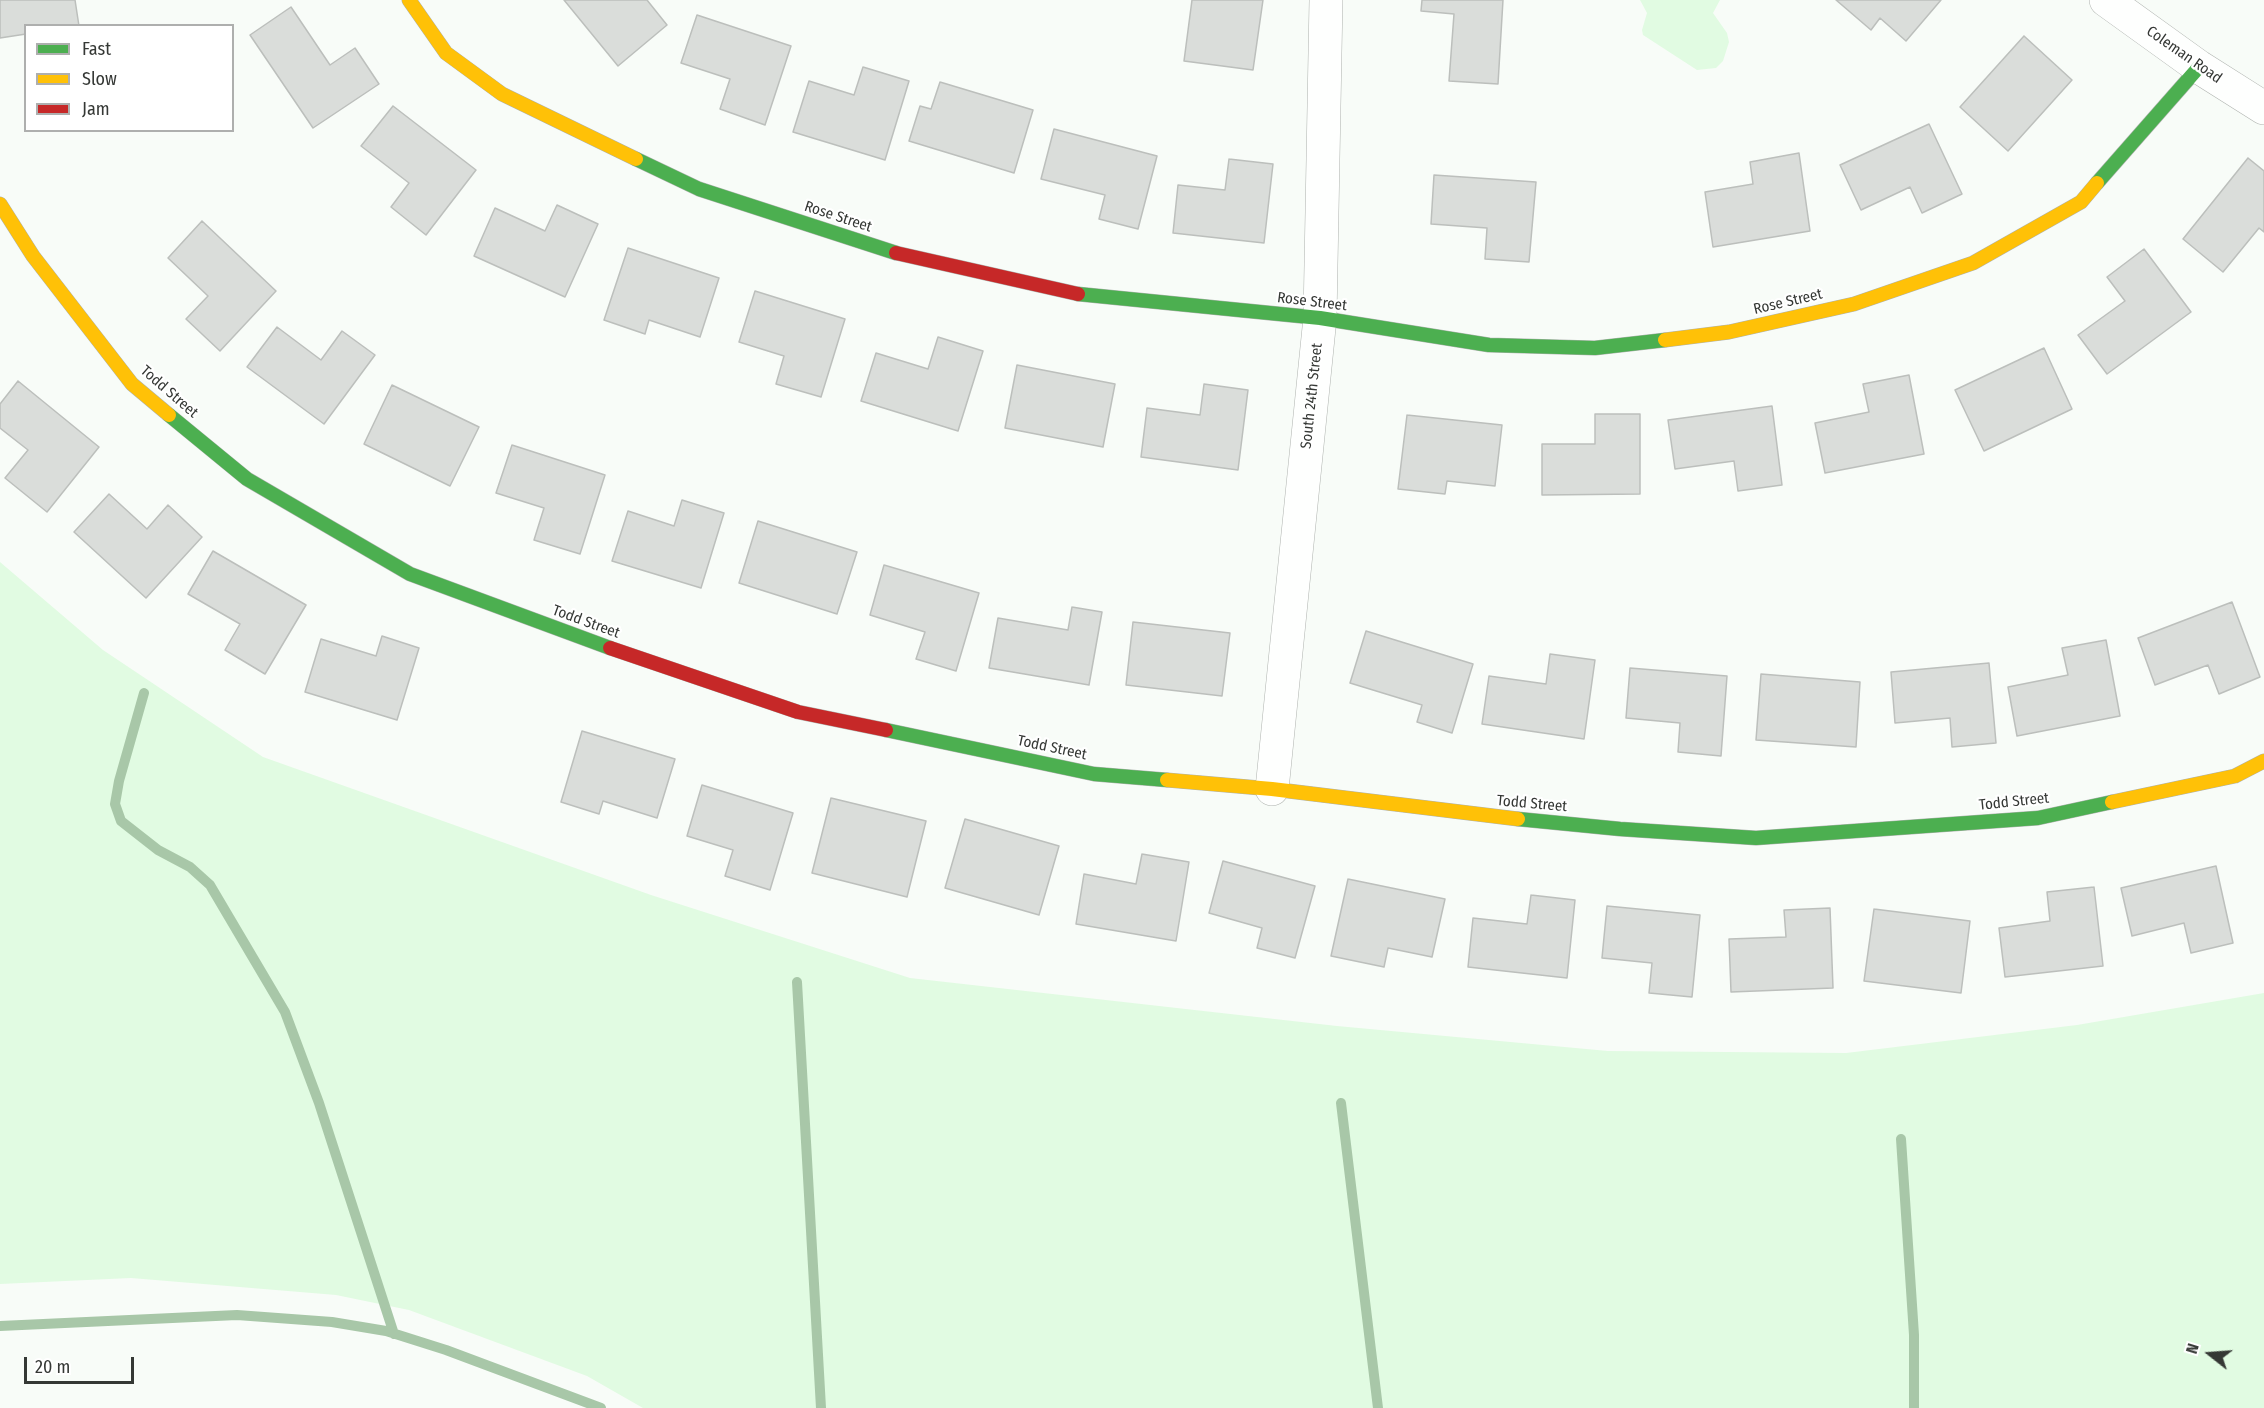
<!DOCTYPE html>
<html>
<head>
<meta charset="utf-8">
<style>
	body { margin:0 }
	#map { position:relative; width:2264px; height:1408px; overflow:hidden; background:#f8fcf8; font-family:"Fira Sans Condensed",sans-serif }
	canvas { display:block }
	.legend { position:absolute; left:24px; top:24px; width:210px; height:108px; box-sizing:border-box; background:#fff; border:2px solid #aeafae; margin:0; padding:8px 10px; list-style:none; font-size:18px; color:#353835 }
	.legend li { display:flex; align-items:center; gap:12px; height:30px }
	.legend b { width:30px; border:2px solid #aeafae }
	.north { position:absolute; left:2180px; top:1324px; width:60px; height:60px; -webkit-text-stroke:4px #fff; paint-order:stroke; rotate:287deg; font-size:16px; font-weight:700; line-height:24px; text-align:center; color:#353835 }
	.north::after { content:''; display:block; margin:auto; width:21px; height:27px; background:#353835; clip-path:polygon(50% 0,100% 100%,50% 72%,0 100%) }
	.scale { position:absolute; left:24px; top:1357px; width:110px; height:27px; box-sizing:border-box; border:3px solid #353835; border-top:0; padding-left:8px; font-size:18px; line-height:21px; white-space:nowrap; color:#353835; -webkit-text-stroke:4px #fff; paint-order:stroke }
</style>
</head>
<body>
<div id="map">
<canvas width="2264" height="1408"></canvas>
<ul class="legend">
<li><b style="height:8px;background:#4caf50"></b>Fast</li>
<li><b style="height:8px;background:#ffc107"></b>Slow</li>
<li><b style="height:8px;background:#c62828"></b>Jam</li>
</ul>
<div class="north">N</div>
<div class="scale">20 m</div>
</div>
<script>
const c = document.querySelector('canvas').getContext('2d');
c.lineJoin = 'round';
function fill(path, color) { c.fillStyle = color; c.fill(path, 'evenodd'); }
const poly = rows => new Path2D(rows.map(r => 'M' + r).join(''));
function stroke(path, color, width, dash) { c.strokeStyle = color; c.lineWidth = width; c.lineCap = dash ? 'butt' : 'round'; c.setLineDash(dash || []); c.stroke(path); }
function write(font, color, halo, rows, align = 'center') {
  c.font = font + ' "Fira Sans Condensed",sans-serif'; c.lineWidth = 4.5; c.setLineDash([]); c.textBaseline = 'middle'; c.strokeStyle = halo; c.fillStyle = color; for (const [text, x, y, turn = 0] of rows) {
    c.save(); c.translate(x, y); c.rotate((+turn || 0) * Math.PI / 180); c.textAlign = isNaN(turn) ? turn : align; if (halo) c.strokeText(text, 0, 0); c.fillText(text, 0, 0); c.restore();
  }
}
fill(poly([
	[1640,0,1720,0,1713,13,1727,33,1729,42,1723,61,1716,68,1697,70,1643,35,1642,30,1647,13],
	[0,562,103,650,263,757,651,895,910,978,1337,1026,1608,1051,1846,1053,2077,1025,2264,993,2264,1408,643,1408,587,1376,409,1310,336,1295,131,1278,0,1284]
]), '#e1fbe2');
stroke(poly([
	[144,693,119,781,115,804,121,821,158,850,190,867,210,885,285,1012,319,1103,394,1334],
	[797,982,821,1408],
	[1341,1103,1378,1408],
	[1901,1139,1914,1335,1914,1408],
	[0,1326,237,1315,332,1322,386,1331,446,1350,601,1408]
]), '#a8c7a8', 10);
const building = poly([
	[0,0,75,0,79,26,26,26,26,34,0,38,0,0],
	[564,0,647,0,667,25,618,66,564,0],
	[1192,0,1263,0,1253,70,1184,61,1192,0],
	[1422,0,1503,0,1498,84,1449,81,1454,14,1421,11,1422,0],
	[1836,0,1941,0,1906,41,1880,18,1871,30,1836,0],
	[291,7,330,65,355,48,379,84,313,128,250,35,291,7],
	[697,15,791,46,765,125,720,109,730,79,681,63,697,15],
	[2024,36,2072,80,2008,151,1960,107,2024,36],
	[863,67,909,81,885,160,793,132,809,81,854,95,863,67],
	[940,82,1033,110,1014,173,909,141,920,106,931,109,940,82],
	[393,106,476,170,426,235,391,207,409,183,361,146,393,106],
	[1929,124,1962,194,1922,213,1910,187,1861,210,1840,165,1929,124],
	[1054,129,1157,156,1138,229,1099,219,1105,195,1041,179,1054,129],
	[1799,153,1810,231,1713,247,1705,192,1753,184,1750,162,1799,153],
	[2248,158,2264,171,2264,232,2259,228,2223,272,2183,239,2248,158],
	[1229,159,1273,164,1264,243,1173,233,1178,185,1225,190,1229,159],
	[1434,175,1536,182,1529,262,1485,259,1487,228,1431,224,1434,175],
	[557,205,598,224,565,297,474,256,495,208,545,231,557,205],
	[202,221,276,291,220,351,186,319,208,296,168,258,202,221],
	[628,248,719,278,700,337,649,320,645,334,604,320,628,248],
	[2144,249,2191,312,2107,374,2078,335,2125,301,2107,277,2144,249],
	[755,291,845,319,821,397,776,384,784,356,739,342,755,291],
	[277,327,321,360,342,331,375,355,324,424,247,367,277,327],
	[938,337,983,351,958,431,861,401,876,353,928,369,938,337],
	[2044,348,2072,409,1984,451,1955,390,2044,348],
	[1017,365,1115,384,1103,447,1005,428,1017,365],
	[1909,375,1924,454,1825,473,1815,423,1869,412,1863,384,1909,375],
	[18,381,99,447,47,512,5,478,28,450,0,428,0,404,18,381],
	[1204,384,1248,390,1238,470,1141,457,1147,408,1200,415,1204,384],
	[392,385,479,427,450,486,364,444,392,385],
	[1772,406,1782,485,1738,491,1734,461,1675,469,1668,420,1772,406],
	[1595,414,1640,414,1640,494,1542,495,1542,444,1595,444,1595,414],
	[1407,415,1502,425,1495,486,1447,481,1445,494,1398,489,1407,415],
	[512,445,605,475,580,554,534,540,544,508,496,493,512,445],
	[109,494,147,529,168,505,202,537,146,598,74,532,109,494],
	[682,500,724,513,701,588,612,561,628,511,674,526,682,500],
	[758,521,857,552,837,614,739,583,758,521],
	[213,551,306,605,265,674,225,650,240,624,188,594,213,551],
	[884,565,979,593,956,671,916,659,925,632,870,615,884,565],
	[2232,602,2260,677,2219,694,2208,665,2155,685,2138,638,2232,602],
	[1072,607,1102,612,1089,685,989,668,998,618,1068,630,1072,607],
	[1133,622,1230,633,1222,696,1126,685,1133,622],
	[1366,631,1473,664,1452,733,1417,722,1422,705,1350,683,1366,631],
	[382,636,419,648,397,720,305,692,321,639,376,656,382,636],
	[2106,640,2120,716,2017,736,2008,687,2068,675,2062,648,2106,640],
	[1550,654,1595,660,1584,739,1482,724,1489,676,1546,684,1550,654],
	[1989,663,1996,743,1952,747,1950,718,1895,723,1891,672,1989,663],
	[1630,668,1727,676,1721,756,1678,752,1680,723,1626,718,1630,668],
	[1761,674,1860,682,1856,747,1756,740,1761,674],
	[582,731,675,759,657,818,603,801,599,814,561,802,582,731],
	[702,785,793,813,770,890,725,876,733,850,687,836,702,785],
	[831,798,926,821,907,897,812,873,831,798],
	[965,819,1059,846,1039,915,945,888,965,819],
	[1142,854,1189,862,1176,941,1076,924,1084,874,1136,884,1142,854],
	[1223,861,1315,886,1295,958,1257,948,1262,928,1209,913,1223,861],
	[2216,866,2233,943,2191,953,2184,923,2132,936,2121,888,2216,866],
	[1348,879,1445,899,1432,957,1388,948,1384,967,1331,956,1348,879],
	[2094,887,2103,966,2005,977,1999,928,2050,921,2047,892,2094,887],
	[1531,895,1575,900,1567,978,1468,967,1473,918,1527,924,1531,895],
	[1607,906,1700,915,1692,997,1649,993,1652,963,1602,958,1607,906],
	[1830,908,1833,988,1731,992,1729,939,1786,937,1784,910,1830,908],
	[1874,909,1970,921,1961,993,1864,981,1874,909]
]);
fill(building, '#daddda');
stroke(building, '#bcbfbc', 1.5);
const street = poly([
	[2106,0,2199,67,2264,108],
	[1272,789,1320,318,1326,0]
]);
const fast = poly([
	[636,159,699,189,896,253],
	[2097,183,2199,67],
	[1078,294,1320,318,1489,345,1595,348,1665,340],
	[169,415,247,479,410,574,610,648],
	[886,730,1094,774,1167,780],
	[1518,819,1620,829,1756,838,2038,818,2112,802]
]);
const slow = poly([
	[409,0,446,53,502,94,636,159],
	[0,204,33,256,132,384,169,415],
	[1665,340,1729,332,1854,304,1973,263,2081,202,2097,183],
	[1167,780,1272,789,1518,819],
	[2112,802,2235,776,2264,761]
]);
const jam = poly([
	[896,253,1078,294],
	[610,648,798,712,886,730]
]);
stroke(street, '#aeb2ae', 34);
stroke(fast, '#aeb2ae', 15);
stroke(slow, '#aeb2ae', 15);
stroke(jam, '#aeb2ae', 15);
stroke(street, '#fefffe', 33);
stroke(fast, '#4caf50', 14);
stroke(slow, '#ffc107', 14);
stroke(jam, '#c62828', 14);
write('15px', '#353835', '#fff', [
	["Coleman Road",2184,55,35],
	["Rose Street",838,217,18],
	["Rose Street",1312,302,7],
	["Rose Street",1788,302,-13],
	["Todd Street",169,392,41],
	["South 24th Street",1312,396,-84],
	["Todd Street",586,622,20],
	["Todd Street",1052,748,12],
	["Todd Street",2014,802,-6],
	["Todd Street",1532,804,5]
]);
</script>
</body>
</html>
